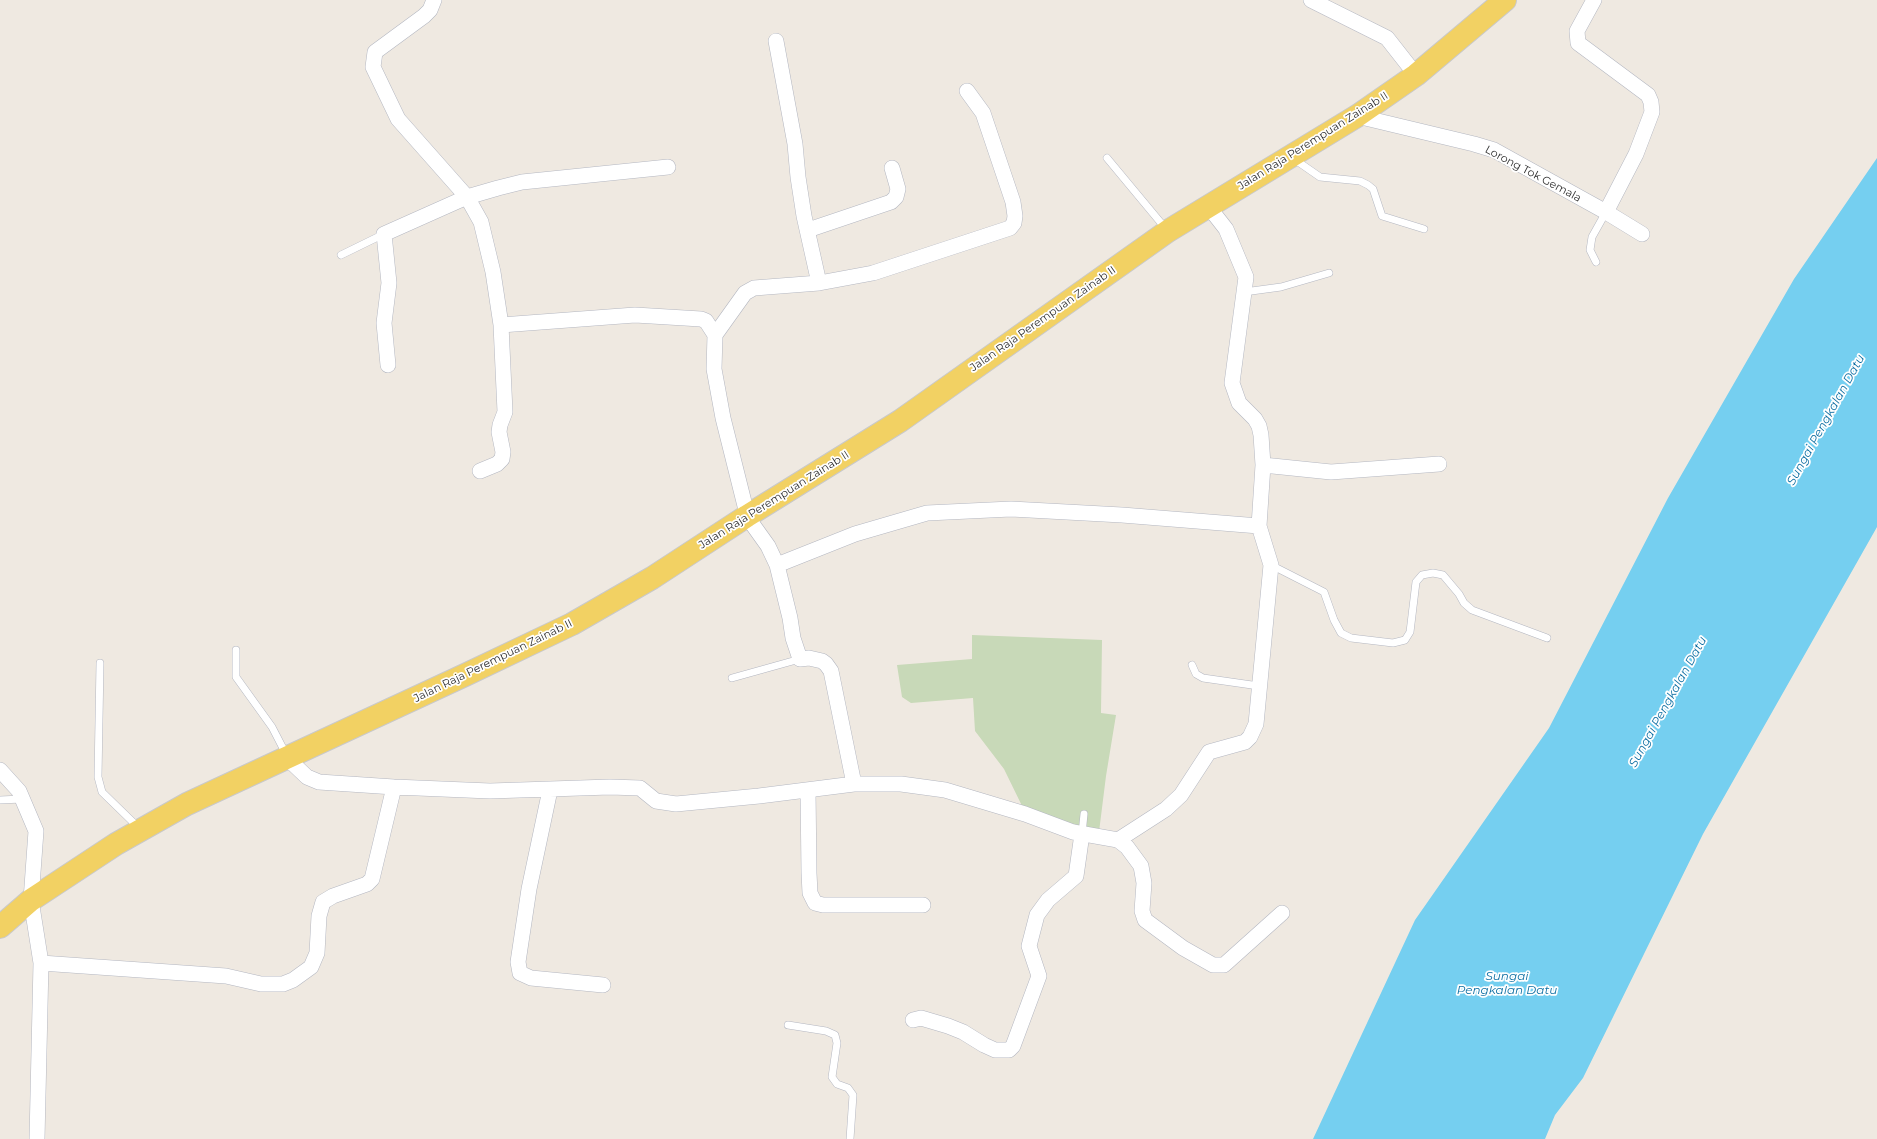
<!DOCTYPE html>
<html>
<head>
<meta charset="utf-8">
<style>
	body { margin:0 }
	canvas { display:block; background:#efe9e1 }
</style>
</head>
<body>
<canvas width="1877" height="1139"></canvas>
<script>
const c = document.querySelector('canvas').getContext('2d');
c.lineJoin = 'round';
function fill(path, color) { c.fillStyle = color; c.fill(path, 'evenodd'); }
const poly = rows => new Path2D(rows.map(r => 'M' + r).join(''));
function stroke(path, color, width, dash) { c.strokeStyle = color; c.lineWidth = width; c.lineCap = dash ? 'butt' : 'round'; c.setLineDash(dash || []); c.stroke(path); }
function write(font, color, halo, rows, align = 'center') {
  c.font = font + ' Montserrat,sans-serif'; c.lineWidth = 3.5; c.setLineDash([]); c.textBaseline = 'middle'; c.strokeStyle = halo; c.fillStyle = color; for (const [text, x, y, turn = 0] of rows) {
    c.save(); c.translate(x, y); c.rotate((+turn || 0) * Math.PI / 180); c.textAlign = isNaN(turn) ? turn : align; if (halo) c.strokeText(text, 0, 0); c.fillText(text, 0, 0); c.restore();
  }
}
fill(poly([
	[972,635,1102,640,1101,713,1116,715,1106,776,1099,832,1024,810,1004,769,975,731,973,698,911,703,902,697,897,665,972,659]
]), '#c8d9b8');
fill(poly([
	[1877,158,1877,527,1703,834,1583,1078,1555,1115,1545,1139,1313,1139,1415,920,1549,728,1668,498,1794,279]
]), '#75cff0');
const service = poly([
	[1107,158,1166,229],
	[1294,159,1320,177,1360,181,1368,185,1373,189,1382,216,1424,229],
	[341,255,384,234],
	[1596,262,1590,250,1592,237,1606,212],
	[1244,292,1281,287,1329,273],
	[1271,565,1324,592,1334,620,1341,633,1351,638,1393,643,1405,640,1410,632,1416,582,1422,575,1433,573,1443,575,1459,594,1464,603,1472,610,1547,638],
	[236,650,236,677,272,727,287,756],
	[100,663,98,777,102,792,139,828],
	[1192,665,1196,674,1203,678,1259,686],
	[732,678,800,659],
	[0,800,22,799],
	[1082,834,1084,814],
	[788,1025,826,1031,835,1035,837,1043,832,1077,837,1084,848,1088,853,1095,850,1139]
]);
const minor = poly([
	[434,0,430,10,424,16,375,52,373,67,398,119,467,197,481,222,493,272,501,325,635,315,701,319,706,321,715,335],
	[1311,0,1387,38,1416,75],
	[1594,0,1577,31,1578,43,1648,95,1651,102,1652,112,1636,154,1606,212],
	[776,41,795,144,798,177,804,216,819,283],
	[1357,116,1474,144,1494,150,1606,212,1642,234],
	[808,230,891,202,896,197,898,189,892,168],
	[388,365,384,323,389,283,384,234,467,197,498,188,522,182,668,167],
	[1263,465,1331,472,1439,464],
	[480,471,497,464,502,459,503,452,499,432,500,425,505,412,501,325],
	[777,565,855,534,927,513,1011,509,1122,515,1259,526],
	[287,758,307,777,319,782,394,787,490,791,610,787,640,788,656,801,676,804,759,796,854,784,901,784,945,790,1025,814,1073,832,1118,840,1127,847,1141,866,1144,883,1142,911,1145,920,1183,948,1213,965,1224,965,1282,913],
	[0,770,19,791,36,831,31,900,41,963,37,1139],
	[854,784,831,671,826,664,822,661,809,658,800,659,793,638,790,618,777,565,768,546,748,518,723,418,714,369,715,335,745,293,754,288,819,283,873,273,1010,228,1014,223,1015,216,1013,202,983,113,967,91],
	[550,790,529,889,518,962,520,973,531,978,603,985],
	[808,790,809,873,810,893,815,903,823,905,923,905],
	[1118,840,1166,809,1181,795,1209,752,1245,742,1250,737,1256,724,1271,565,1259,526,1263,465,1261,435,1259,426,1255,419,1239,403,1232,383,1246,277,1226,229,1208,206],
	[41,963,226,976,261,984,283,984,293,980,311,967,317,953,319,916,323,902,333,896,367,884,372,879,394,787],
	[913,1020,921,1018,948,1026,963,1032,984,1045,995,1050,1009,1050,1013,1046,1039,976,1029,946,1037,915,1048,900,1076,876,1082,834]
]);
const primary = poly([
	[0,927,31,900,116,844,187,804,465,675,572,624,652,578,747,516,900,421,1168,231,1357,116,1416,75,1505,0]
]);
stroke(service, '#b4b7c1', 8);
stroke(minor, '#b4b7c1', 16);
stroke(primary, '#c9c9c9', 24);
stroke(service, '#fff', 7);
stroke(minor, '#fff', 15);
stroke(primary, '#f2d163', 22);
write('11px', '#2e2e2e', '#fff', [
	["Jalan Raja Perempuan Zainab II",1313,141,-32],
	["Lorong Tok Gemala",1533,174,28],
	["Jalan Raja Perempuan Zainab II",1043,319,-35],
	["Jalan Raja Perempuan Zainab II",774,500,-32],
	["Jalan Raja Perempuan Zainab II",493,661,-26]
]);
write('italic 12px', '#0d6fa3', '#fff', [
	["Sungai Pengkalan Datu",1826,420,-61],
	["Sungai Pengkalan Datu",1668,702,-61],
	["Sungai",1507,976],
	["Pengkalan Datu",1507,990]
]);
</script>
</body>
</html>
